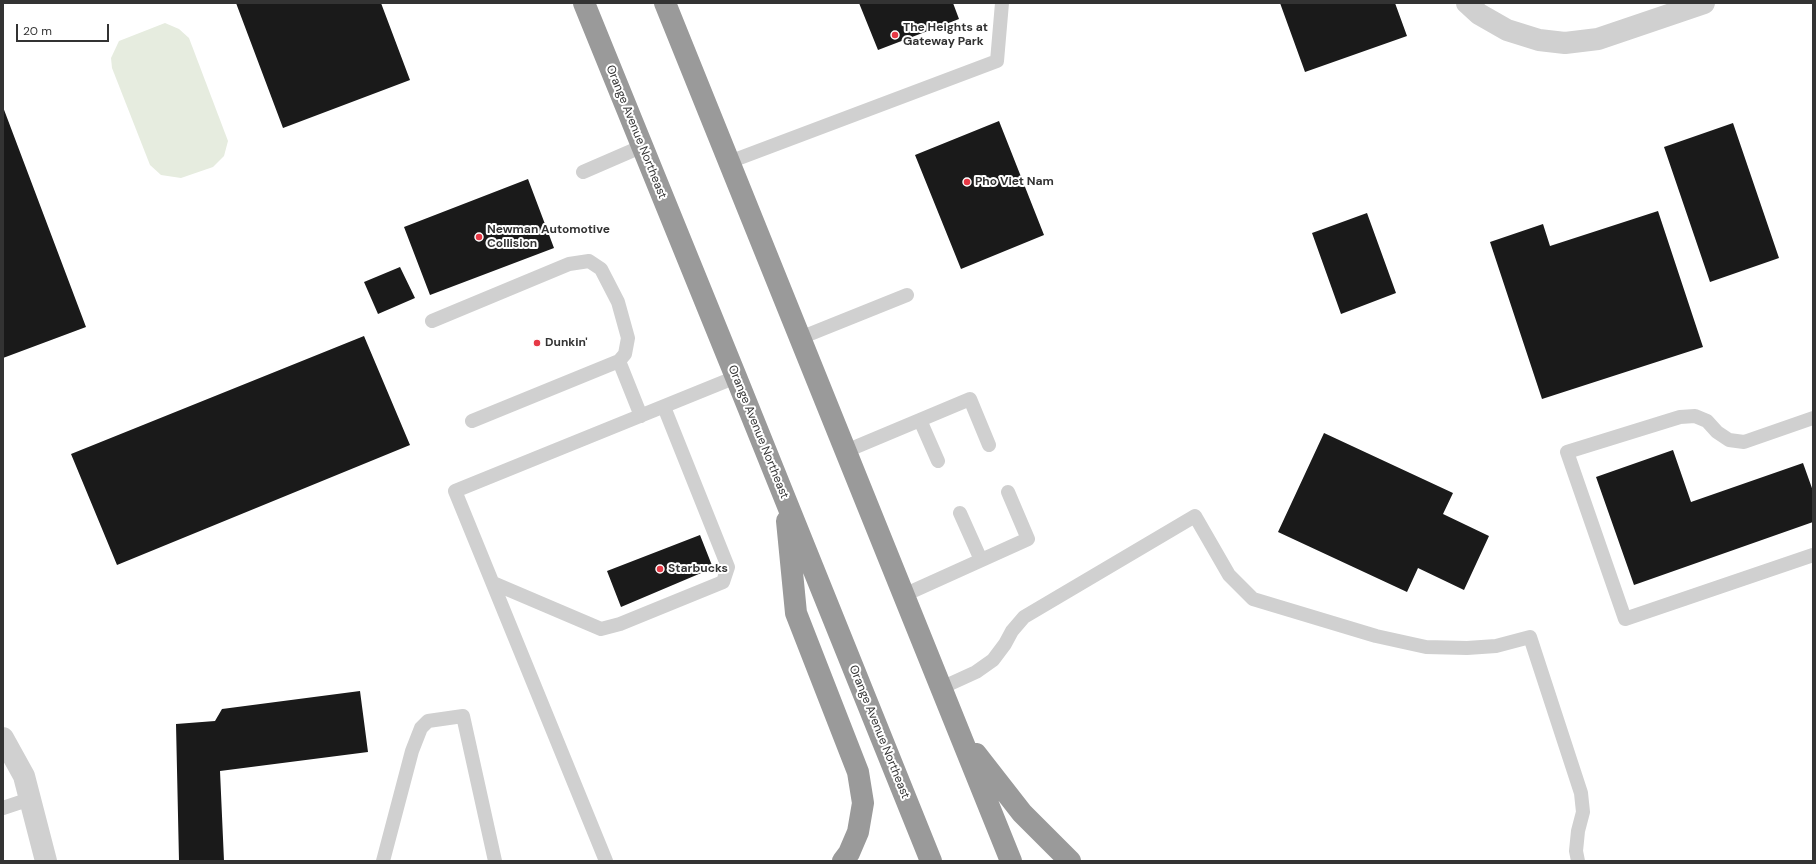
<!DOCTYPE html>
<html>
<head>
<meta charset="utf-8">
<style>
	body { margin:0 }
	#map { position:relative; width:1816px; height:864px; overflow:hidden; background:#fff; font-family:"DM Sans",sans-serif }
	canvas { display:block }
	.frame { position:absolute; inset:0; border:4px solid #333; pointer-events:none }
	.scale { position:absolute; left:16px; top:24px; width:93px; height:18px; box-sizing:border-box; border:2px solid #333; border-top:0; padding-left:5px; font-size:12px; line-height:14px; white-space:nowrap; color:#333; -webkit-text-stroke:3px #fff; paint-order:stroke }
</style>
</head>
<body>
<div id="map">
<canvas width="1816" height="864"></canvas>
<div class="frame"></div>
<div class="scale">20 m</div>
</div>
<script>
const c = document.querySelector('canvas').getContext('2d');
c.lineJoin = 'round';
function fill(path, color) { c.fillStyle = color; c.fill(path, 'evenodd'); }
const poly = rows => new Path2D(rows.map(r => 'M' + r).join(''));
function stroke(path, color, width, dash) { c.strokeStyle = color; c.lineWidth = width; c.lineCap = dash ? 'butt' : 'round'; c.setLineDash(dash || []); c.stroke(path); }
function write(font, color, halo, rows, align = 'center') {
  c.font = font + ' "DM Sans",sans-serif'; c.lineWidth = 4; c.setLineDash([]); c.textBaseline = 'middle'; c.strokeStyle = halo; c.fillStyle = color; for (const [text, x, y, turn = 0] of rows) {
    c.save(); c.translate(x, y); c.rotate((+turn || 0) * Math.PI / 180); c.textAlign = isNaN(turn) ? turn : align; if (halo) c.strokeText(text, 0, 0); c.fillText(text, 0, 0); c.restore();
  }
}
fill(poly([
	[165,23,179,29,189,38,228,141,224,156,213,167,181,178,161,175,150,165,112,68,111,58,119,41]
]), '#e6ecdf');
fill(poly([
	[236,3,381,3,410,80,283,128],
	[859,3,953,3,959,19,878,50],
	[1280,3,1395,3,1407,36,1305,72],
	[3,107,86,327,3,358],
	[999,121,1044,235,961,269,915,155],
	[1733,123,1779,258,1710,282,1664,147],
	[528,179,554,248,430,295,404,227],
	[1658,211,1703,347,1542,399,1490,242,1543,224,1550,246],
	[1367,213,1396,293,1341,314,1312,233],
	[400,267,415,298,378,314,364,282],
	[364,336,410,445,117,565,71,454],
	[1324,433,1453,493,1443,514,1489,536,1464,590,1418,568,1407,592,1278,532],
	[1673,450,1691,502,1803,463,1813,491,1813,522,1634,585,1596,477],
	[700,535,713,568,621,607,607,571],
	[360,691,368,752,220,771,224,861,179,861,176,724,215,721,222,709]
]), '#1a1a1a');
stroke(poly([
	[729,162,997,61,1002,3],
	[583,172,643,146],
	[432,321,569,264,589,261,601,269,618,302,628,338,625,354,619,361,472,421],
	[800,338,907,295],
	[619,361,641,416],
	[1813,418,1744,442,1729,440,1717,432,1707,421,1695,416,1680,417,1567,452,1625,619,1813,555],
	[920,420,938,461],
	[846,451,970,399,989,445],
	[960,513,981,560],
	[493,583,601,629,620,624,723,582,728,567,664,407],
	[904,595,1028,539,1008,492],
	[941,688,976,672,993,660,1005,644,1012,631,1024,617,1195,516,1229,575,1253,599,1376,636,1426,647,1467,648,1496,646,1530,637,1581,793,1583,812,1578,831,1576,851,1578,861],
	[3,808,30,799],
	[383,861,412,751,421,728,428,721,463,716,495,861],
	[606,861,455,491,736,377]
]), '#d0d0d0', 14);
stroke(poly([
	[1467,3,1479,14,1507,30,1539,40,1565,43,1598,39,1704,3],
	[3,738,24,776,46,861]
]), '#d0d0d0', 22);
stroke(poly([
	[584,3,736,377,931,861],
	[665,3,1011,861],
	[787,521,796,613,858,772,863,803,858,832,849,853,843,861],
	[976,754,1022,813,1070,861]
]), '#9a9a9a', 22);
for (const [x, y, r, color] of [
	[895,35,4,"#e63946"],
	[967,182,4,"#e63946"],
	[479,237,4,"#e63946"],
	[537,343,4,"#e63946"],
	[660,569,4,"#e63946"]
]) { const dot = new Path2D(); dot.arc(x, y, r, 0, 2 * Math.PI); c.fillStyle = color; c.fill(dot); stroke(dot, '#fff', 1.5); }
write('bold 12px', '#333', '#fff', [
	["The Heights at",903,28],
	["Gateway Park",903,42],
	["Pho Viet Nam",975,182],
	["Newman Automotive",487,230],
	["Collision",487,244],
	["Dunkin'",545,343],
	["Starbucks",668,569]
], 'left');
write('12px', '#333', '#fff', [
	["Orange Avenue Northeast",636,132,68],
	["Orange Avenue Northeast",758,432,68],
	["Orange Avenue Northeast",879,732,68]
]);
</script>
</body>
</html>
